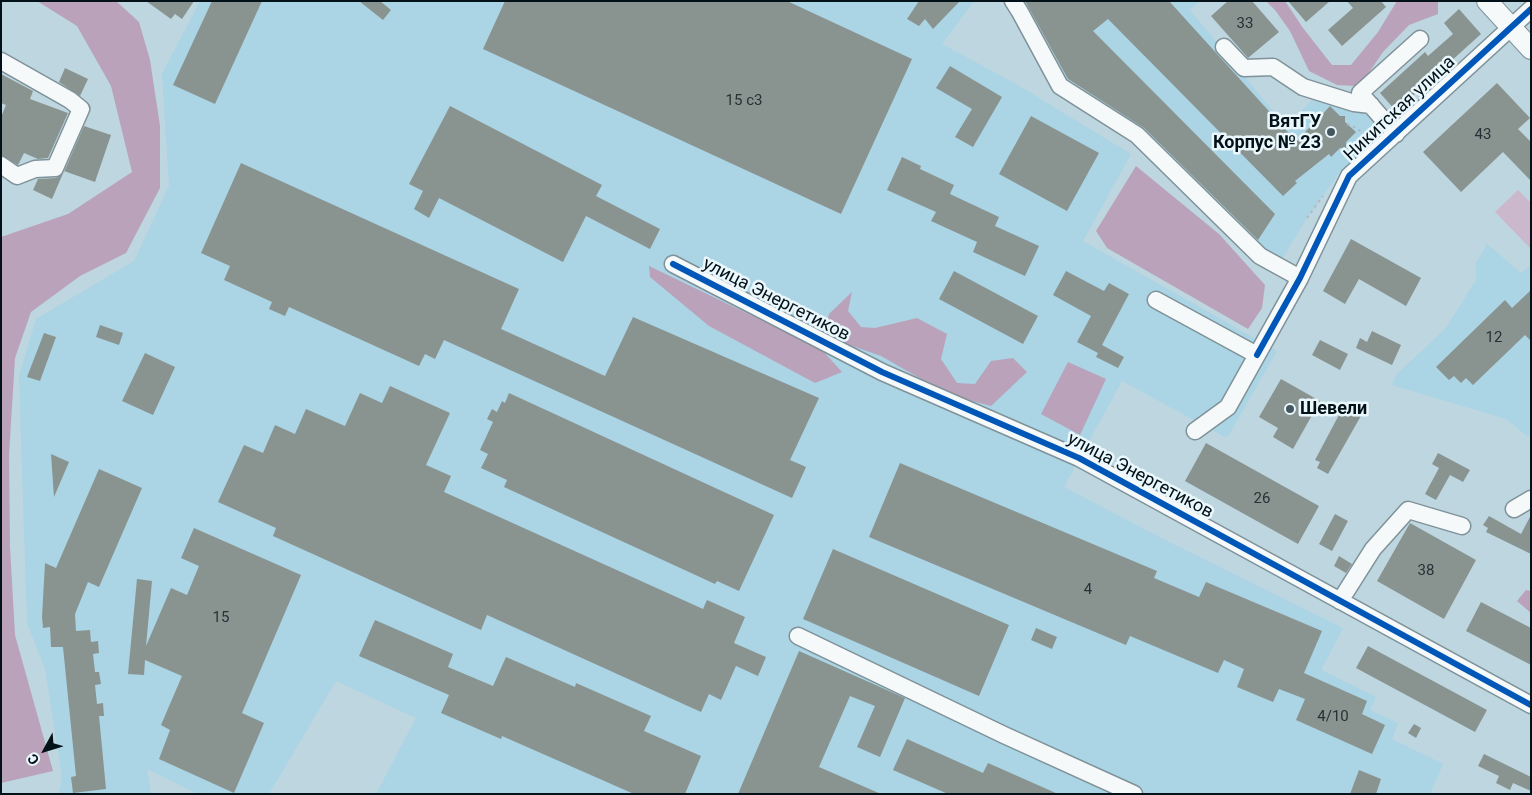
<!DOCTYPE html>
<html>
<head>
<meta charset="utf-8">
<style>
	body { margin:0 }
	#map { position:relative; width:1532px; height:795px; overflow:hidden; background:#bdd6e0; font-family:Roboto,sans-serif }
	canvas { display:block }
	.frame { position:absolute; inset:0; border:2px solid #031218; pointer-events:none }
	.north { position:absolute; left:20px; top:725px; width:50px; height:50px; -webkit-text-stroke:4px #eaf7fc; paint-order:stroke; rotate:231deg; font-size:14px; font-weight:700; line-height:20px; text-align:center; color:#031218 }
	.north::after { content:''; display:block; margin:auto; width:18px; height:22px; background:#031218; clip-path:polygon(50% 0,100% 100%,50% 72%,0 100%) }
</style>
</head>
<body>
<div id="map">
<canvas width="1532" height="795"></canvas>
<div class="frame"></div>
<div class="north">С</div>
</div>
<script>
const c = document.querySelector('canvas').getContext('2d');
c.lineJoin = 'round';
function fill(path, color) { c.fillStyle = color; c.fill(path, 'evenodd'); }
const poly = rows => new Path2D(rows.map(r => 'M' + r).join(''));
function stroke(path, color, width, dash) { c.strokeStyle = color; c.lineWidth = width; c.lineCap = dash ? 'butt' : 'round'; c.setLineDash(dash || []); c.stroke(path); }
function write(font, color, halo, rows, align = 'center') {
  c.font = font + ' Roboto,sans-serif'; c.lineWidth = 5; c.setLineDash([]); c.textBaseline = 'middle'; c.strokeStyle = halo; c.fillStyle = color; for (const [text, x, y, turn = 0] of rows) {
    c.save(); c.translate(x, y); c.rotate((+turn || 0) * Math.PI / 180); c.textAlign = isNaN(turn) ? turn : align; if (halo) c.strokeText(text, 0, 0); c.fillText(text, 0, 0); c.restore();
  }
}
fill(poly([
	[200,1,974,1,942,44,1016,84,1131,154,1083,241,1277,351,1227,438,1122,381,1064,487,1167,541,1343,628,1321,670,1376,697,1370,710,1398,723,1392,739,1443,764,1430,794,376,794,416,718,336,681,269,794,198,794,147,769,151,794,59,794,62,777,45,669,27,623,19,376,36,319,134,261,169,186,162,74],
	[1018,1,1199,1,1190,10,1286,127,1319,93,1354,103,1389,125,1340,172,1307,218,1281,261,1255,245,1144,134,1119,114,1063,79],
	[1487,244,1521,273,1531,265,1531,435,1527,436,1506,419,1392,385,1396,375,1446,328,1476,280,1476,268,1475,265]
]), '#abd4e4');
fill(poly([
	[1518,190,1531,203,1531,249,1495,212]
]), '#cbb8cd');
fill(poly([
	[37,1,116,1,139,22,150,60,160,126,160,188,126,253,80,276,31,312,15,358,9,455,10,547,15,635,53,771,1,783,1,237,68,214,132,172,111,86,77,26],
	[1266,1,1285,1,1303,28,1332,65,1351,65,1378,32,1397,1,1438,1,1438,14,1409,25,1383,52,1370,71,1357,86,1337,85,1309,71,1290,31,1275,10],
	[1136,166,1219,234,1265,285,1262,308,1248,329,1107,248,1096,231],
	[649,266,821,349,842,372,815,383,709,326,650,277],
	[852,292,848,311,861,327,875,328,917,318,947,334,941,359,957,383,975,384,991,361,1013,358,1027,372,991,406,949,395,881,356,844,343,826,329,829,314],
	[1068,362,1106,379,1080,435,1041,414],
	[1526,590,1531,591,1531,613,1517,601]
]), '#baa2bb');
fill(poly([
	[146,1,194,1,182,19,175,14,171,19],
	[212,1,262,1,215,104,173,85],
	[359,1,380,1,391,10,383,20],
	[505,1,787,1,912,59,841,214,483,49],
	[919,1,960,1,933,29,925,19,919,26,907,19],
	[1025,1,1169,1,1296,141,1315,122,1314,117,1320,117,1330,106,1340,116,1345,116,1345,122,1356,132,1346,142,1346,148,1340,148,1331,157,1329,154,1295,181,1297,183,1283,196,1108,19,1093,31,1275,214,1258,240,1144,128,1068,79],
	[1228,1,1252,1,1279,32,1248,58,1211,16],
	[1288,1,1330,1,1306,22],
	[1347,1,1381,1,1386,7,1342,46,1328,30,1353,8],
	[1459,9,1481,34,1396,111,1380,93,1425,52,1428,56,1453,34,1444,23],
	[950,66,1002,97,973,147,955,137,972,109,936,88],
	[65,68,88,79,80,96,59,82],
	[1,74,33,91,30,99,68,113,48,158,38,159,24,153,18,165,1,155,1,117,6,105,1,103],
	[1497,83,1530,118,1518,129,1531,142,1531,181,1503,152,1461,192,1423,152],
	[450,106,602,185,596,196,660,229,650,249,586,216,563,262,439,198,429,218,414,209,423,191,409,184],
	[1031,116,1099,153,1067,211,999,174],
	[84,126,111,135,95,182,64,171,52,199,33,190,38,179,56,178,64,172],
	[902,157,921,166,920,169,954,185,950,194,999,217,995,226,1039,246,1025,276,973,252,977,242,931,221,936,212,887,190],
	[241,163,519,289,501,329,605,376,633,317,819,398,790,460,806,467,792,498,444,340,435,359,425,354,419,366,289,307,285,316,269,309,272,302,224,280,230,266,201,253],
	[1351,239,1421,278,1406,306,1359,279,1345,304,1323,291],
	[954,271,1038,316,1023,344,939,299],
	[1066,271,1104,291,1109,283,1129,294,1102,345,1124,357,1118,368,1096,357,1098,353,1077,342,1091,316,1053,295],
	[1531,290,1531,341,1525,335,1473,385,1466,378,1461,383,1454,376,1449,380,1436,367,1505,300,1512,308],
	[100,325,123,333,119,345,96,337],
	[1372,331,1401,345,1392,365,1356,348,1360,338,1367,342],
	[44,333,56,337,40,381,27,377],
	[1320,340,1348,354,1340,370,1312,355],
	[145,353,175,367,153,415,122,401],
	[1281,379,1320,401,1293,449,1273,437,1278,428,1259,417],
	[390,386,450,413,426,465,451,476,444,492,703,609,707,600,745,617,734,643,766,657,758,676,736,666,721,700,709,694,701,712,487,615,481,630,273,536,276,528,218,502,244,445,263,453,275,425,295,434,306,409,345,426,360,393,382,403],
	[509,393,774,515,739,591,717,581,715,584,504,487,507,480,481,468,488,454,480,450,493,422,487,419,492,409,497,412,502,401,505,403],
	[1352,408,1362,414,1328,474,1317,468,1320,462,1315,460,1340,413,1347,416],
	[1206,443,1319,506,1298,544,1185,481],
	[1438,453,1470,470,1463,482,1450,475,1436,500,1425,494,1439,468,1432,464],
	[51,454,69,462,54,497],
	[900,463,1157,571,1154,578,1199,597,1206,582,1322,631,1304,673,1367,701,1362,714,1385,725,1372,754,1296,720,1305,699,1279,689,1273,702,1237,687,1244,669,1224,660,1218,673,1130,636,1126,645,869,537],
	[99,469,142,488,99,587,88,582,75,614,76,631,90,630,91,642,98,641,99,653,93,654,95,672,99,672,101,684,95,685,97,704,103,703,104,716,99,716,106,789,73,793,71,777,76,776,63,647,51,647,50,627,43,628,42,617,45,563,56,568],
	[1335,514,1348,521,1332,551,1319,544],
	[1531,515,1531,554,1486,532,1488,528,1483,525,1489,516,1521,534],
	[1410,523,1476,560,1444,619,1377,581],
	[194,528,301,575,242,713,264,723,234,793,159,759,170,730,161,725,182,676,145,660,144,675,128,674,137,579,152,581,146,646,171,588,187,595,199,566,181,558],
	[833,549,1009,625,979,696,803,619],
	[1339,556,1352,564,1346,573,1334,566],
	[1481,602,1531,628,1531,665,1466,631],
	[375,620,453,654,448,667,493,686,506,657,575,687,576,683,651,716,644,731,701,756,685,794,634,794,502,736,501,739,441,713,449,695,359,656],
	[1036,628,1057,637,1052,649,1031,640],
	[1368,646,1487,710,1475,732,1356,668],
	[799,651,905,698,880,757,857,747,875,706,850,696,819,767,881,794,738,794],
	[1414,724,1421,728,1416,738,1408,733],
	[907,739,983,773,988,763,1058,794,948,794,893,770],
	[1484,754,1531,777,1531,791,1513,783,1510,790,1496,783,1499,776,1478,766],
	[1359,770,1381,779,1376,794,1350,794]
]), '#899491');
const minor = poly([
	[1013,1,1020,12,1060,86,1137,135,1260,256,1300,278],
	[1224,47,1244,68,1273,67,1303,87,1354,103,1371,105],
	[1,61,70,100,81,109,55,168,35,169,17,176,1,165],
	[1396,134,1360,93,1420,39],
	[673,264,882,372,1079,458,1531,705],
	[1156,300,1257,355],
	[1195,431,1228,407,1300,278,1349,176,1531,9],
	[1514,509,1531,499],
	[1340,601,1373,549,1408,510,1462,526],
	[798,636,1004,735,1134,794]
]);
const major = poly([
	[1487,1,1531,49]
]);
stroke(minor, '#7f9299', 19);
stroke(major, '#7f9299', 22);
stroke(poly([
	[1347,124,1357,128,1369,140],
	[1307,218,1323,196]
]), '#b0b8bc', 2, [2.5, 4]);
stroke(minor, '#f5f9fa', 16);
stroke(major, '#f5f9fa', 20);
stroke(poly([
	[673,264,882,372,1079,458,1531,705],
	[1257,355,1300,278,1349,176,1531,9]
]), '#0057b8', 6);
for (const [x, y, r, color] of [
	[1331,132,5,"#44575e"],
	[1290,409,5,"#44575e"]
]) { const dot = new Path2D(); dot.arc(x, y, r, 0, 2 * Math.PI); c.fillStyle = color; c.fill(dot); stroke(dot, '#eaf7fc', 2); }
write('15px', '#243236', null, [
	["33",1245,24],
	["15 с3",744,101],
	["43",1483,135],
	["12",1494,338],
	["26",1262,499],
	["38",1426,571],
	["4",1088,590],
	["15",221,618],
	["4/10",1333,717]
]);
write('18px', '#031218', '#eaf7fc', [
	["Никитская улица",1400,109,-43],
	["улица Энергетиков",776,300,27],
	["улица Энергетиков",1140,476,28]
]);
write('bold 18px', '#031218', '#eaf7fc', [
	["ВятГУ",1321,122],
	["Корпус № 23",1321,143],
	["Шевели",1300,409,"left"]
], 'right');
</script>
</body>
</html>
